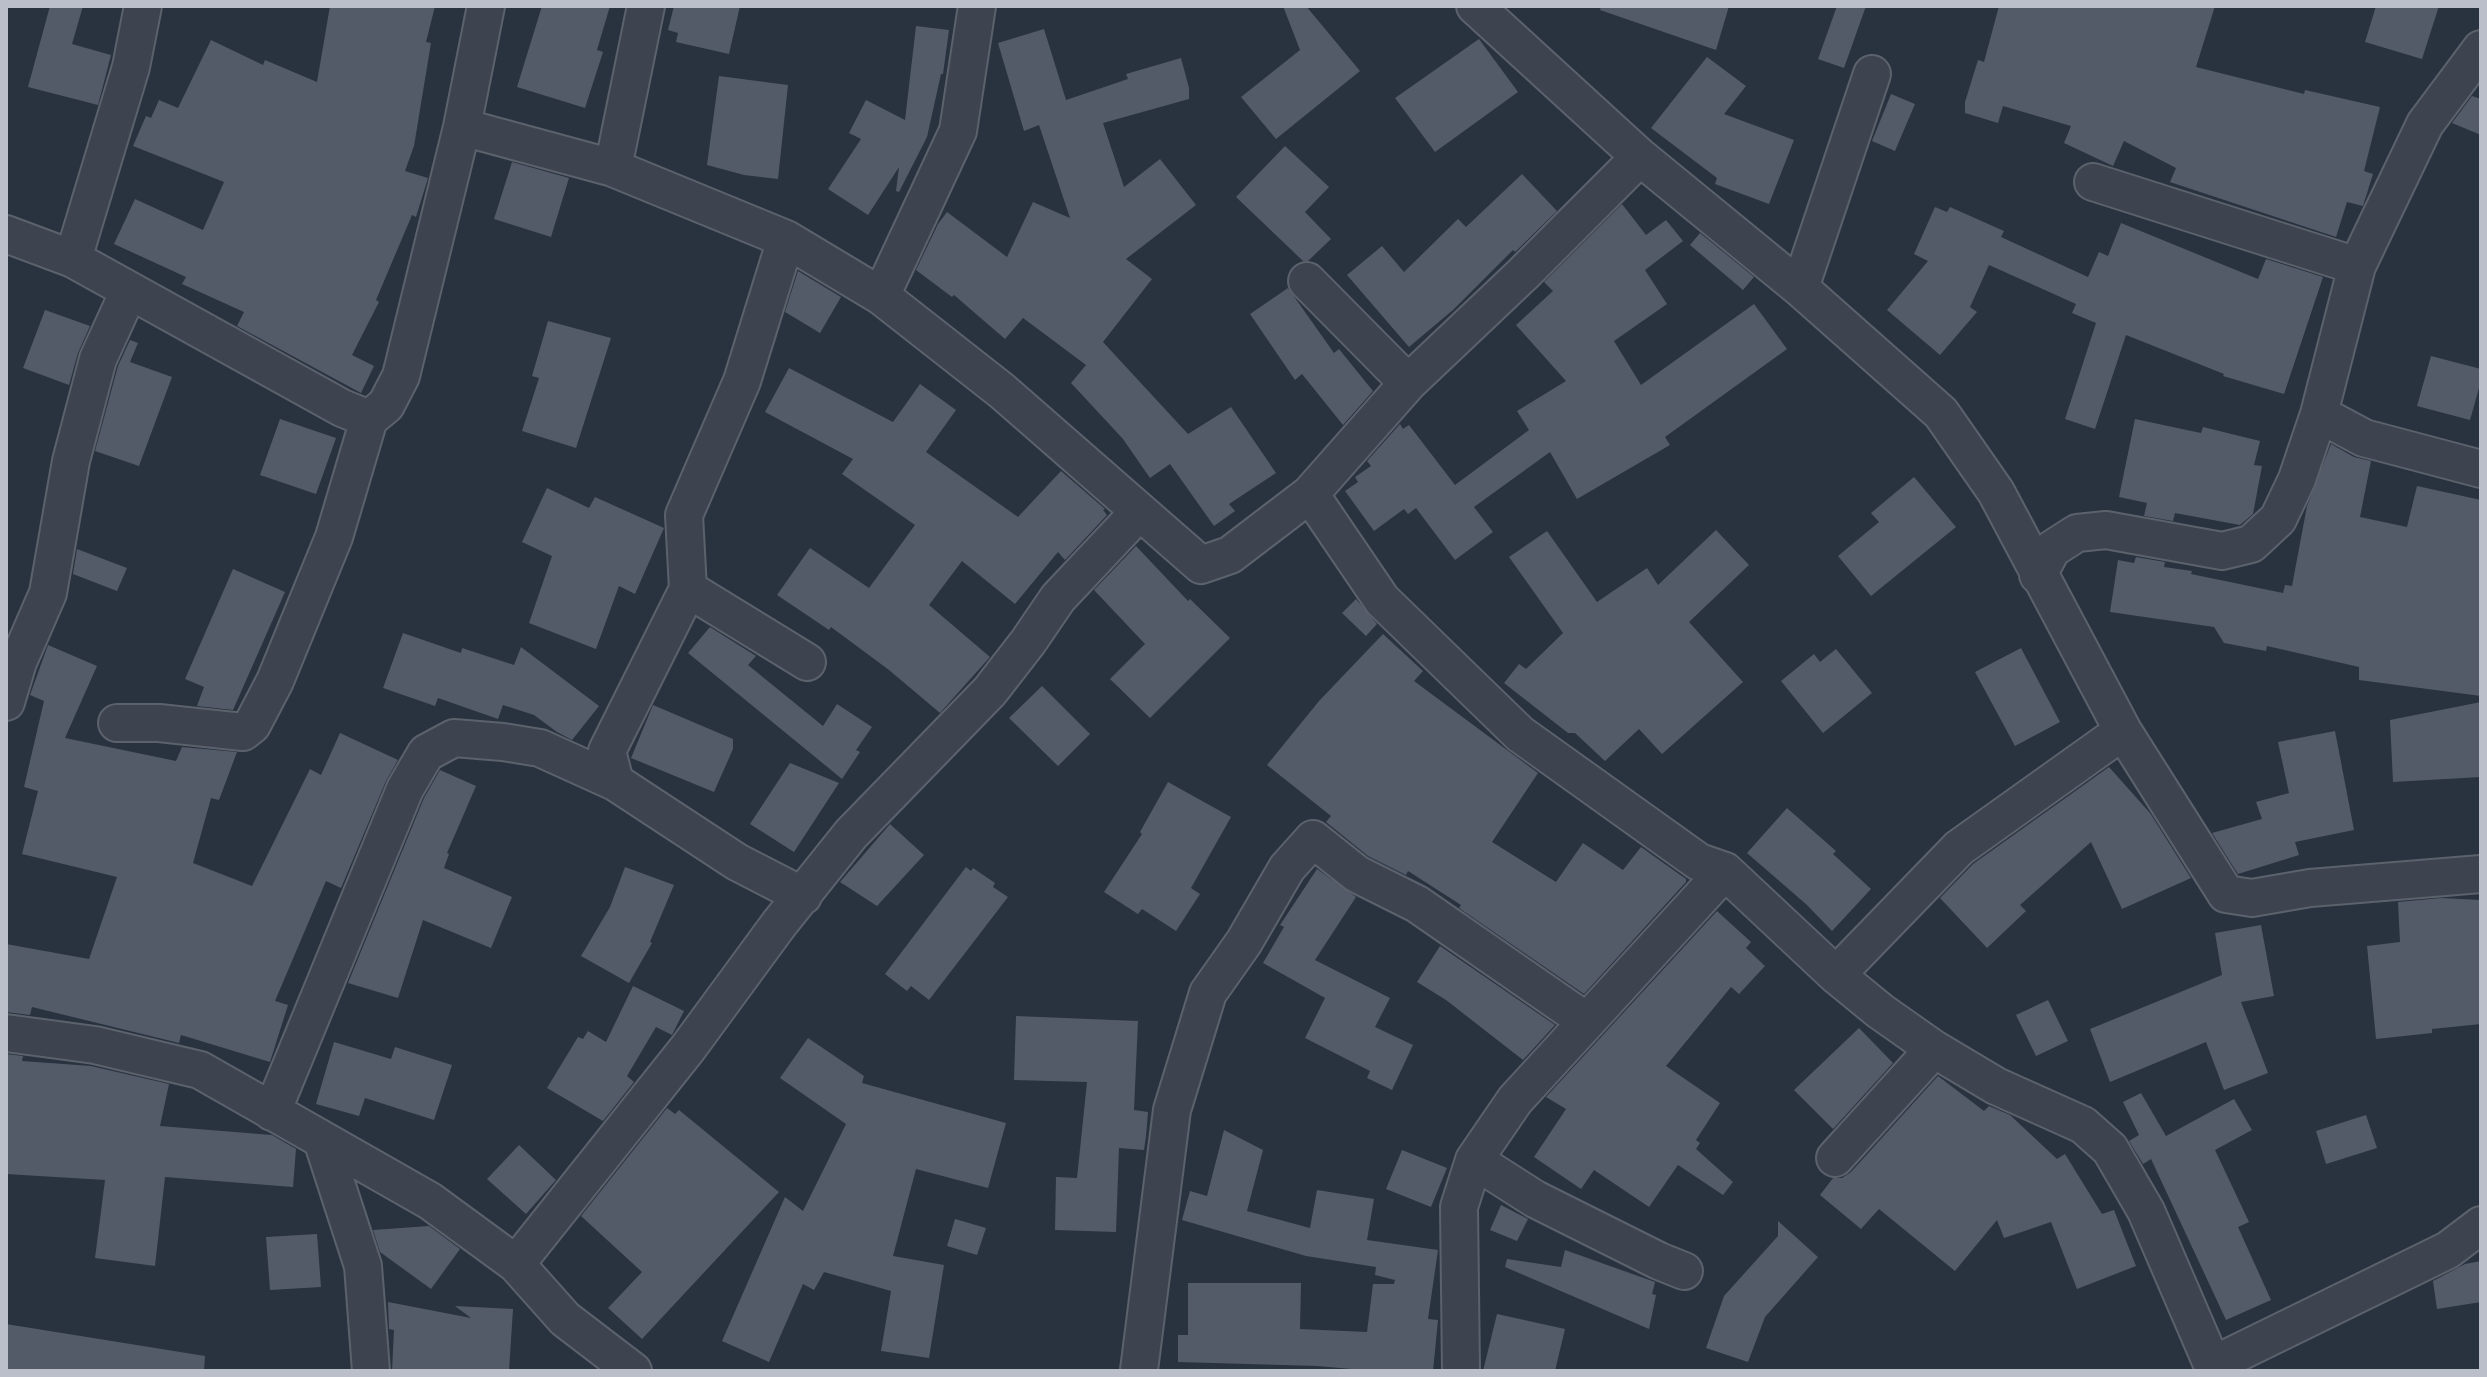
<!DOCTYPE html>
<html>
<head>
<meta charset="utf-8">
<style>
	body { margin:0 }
	#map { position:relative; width:2487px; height:1377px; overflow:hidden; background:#29323f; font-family:Commissioner,sans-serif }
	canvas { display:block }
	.frame { position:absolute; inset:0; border:8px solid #babfc9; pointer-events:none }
</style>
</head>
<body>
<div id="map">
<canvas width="2487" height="1377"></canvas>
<div class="frame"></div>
</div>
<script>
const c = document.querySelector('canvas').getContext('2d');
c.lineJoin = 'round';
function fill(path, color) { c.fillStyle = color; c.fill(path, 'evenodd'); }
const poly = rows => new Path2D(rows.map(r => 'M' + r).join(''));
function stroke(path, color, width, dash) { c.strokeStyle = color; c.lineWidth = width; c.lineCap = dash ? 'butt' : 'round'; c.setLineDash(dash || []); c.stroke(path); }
fill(poly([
	[50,6,83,6,72,44,111,55,98,105,28,87],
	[330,6,435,6,426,42,431,43,414,146,405,171,428,178,416,217,412,215,376,300,379,302,352,355,374,366,361,393,237,326,244,312,182,284,186,277,114,244,135,199,203,230,224,182,133,146,146,116,151,118,159,100,178,108,211,40,263,65,265,60,317,82],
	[542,6,610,6,597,50,603,52,585,108,517,87],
	[674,6,740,6,729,54,676,42,678,33,668,30],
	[1283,6,1306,6,1360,71,1276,139,1241,97,1300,50],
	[1601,6,1729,6,1716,50,1600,10],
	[1837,6,1866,6,1844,68,1818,59],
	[1999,6,2215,6,2196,67,2304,94,2305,90,2380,107,2364,171,2373,174,2363,206,2347,202,2336,237,2170,182,2176,168,2124,141,2113,166,2064,143,2071,126,2003,106,1998,123,1965,113,1965,102,1978,60,1984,62],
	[2376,6,2439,6,2422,59,2365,42],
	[916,26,949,30,943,74,941,74,927,137,899,192,896,191,899,167,868,215,828,189,861,139,849,133,866,100,905,120],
	[1044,29,1066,100,1128,79,1126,74,1181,58,1189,88,1189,99,1103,123,1124,187,1160,159,1196,205,1126,259,1152,279,1103,342,1188,434,1231,407,1276,473,1229,504,1235,511,1214,526,1170,464,1150,478,1123,439,1071,383,1086,365,1023,318,1005,339,954,295,952,297,916,270,938,224,947,212,1007,257,1033,202,1070,218,1039,125,1024,131,998,43],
	[1479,39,1518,92,1435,152,1395,98],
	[1707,57,1746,86,1724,114,1794,140,1769,204,1715,184,1717,178,1651,128],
	[719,76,788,85,778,179,744,175,707,165],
	[1891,94,1915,104,1895,151,1872,141],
	[2472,96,2481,99,2481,135,2452,123],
	[1285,146,1329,187,1305,212,1331,239,1308,261,1303,261,1236,197],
	[512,162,569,178,551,237,494,219],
	[1522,174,1557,211,1515,252,1513,250,1453,310,1409,347,1347,275,1382,246,1404,272,1458,219,1466,227],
	[1622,204,1646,235,1666,220,1683,241,1645,270,1667,304,1614,341,1641,385,1754,304,1787,349,1665,437,1670,445,1577,499,1550,452,1474,507,1493,532,1455,560,1416,508,1408,514,1404,509,1374,531,1345,491,1358,482,1355,477,1371,466,1367,461,1400,424,1403,429,1409,425,1455,485,1529,430,1517,411,1566,381,1516,325,1553,291,1544,282],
	[1935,207,1947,212,1950,207,2004,231,2001,237,2088,277,2099,252,2108,256,2121,223,2258,279,2266,259,2323,277,2284,394,2223,376,2224,374,2126,335,2095,429,2065,419,2096,323,2072,313,2076,304,1989,265,1970,307,1977,312,1940,355,1887,310,1928,261,1914,254],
	[1700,233,1754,277,1743,290,1690,245],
	[798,271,841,297,820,333,785,312],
	[1288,288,1334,353,1339,349,1373,391,1343,425,1302,374,1295,380,1250,314],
	[45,310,90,326,78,353,69,385,23,368],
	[548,321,611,338,576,448,522,431,539,378,532,376],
	[130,340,138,343,130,362,172,377,139,466,95,451,118,366],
	[2431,356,2481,369,2481,381,2470,420,2417,406],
	[789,368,893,422,920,384,956,410,926,452,1018,517,1061,471,1105,509,1103,510,1107,515,1065,560,1058,552,1015,604,962,561,929,605,990,657,940,713,889,670,831,627,829,630,777,595,810,548,869,588,915,525,842,474,853,459,765,412],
	[280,419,336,438,316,494,260,475],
	[2135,419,2201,433,2203,427,2260,441,2254,465,2262,466,2253,514,2240,525,2175,513,2173,521,2144,516,2147,503,2119,497],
	[2331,444,2354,457,2371,461,2360,517,2407,527,2417,486,2481,500,2481,696,2359,680,2359,667,2267,646,2266,651,2224,643,2214,627,2110,612,2118,560,2134,563,2136,557,2165,562,2164,567,2192,571,2191,574,2283,593,2285,585,2292,586,2307,506],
	[1914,477,1956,527,1871,596,1838,556,1879,522,1871,513],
	[547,488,589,508,595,497,664,528,635,594,619,586,596,649,529,623,552,556,522,542],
	[1716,530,1749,565,1689,622,1743,682,1662,754,1639,729,1605,761,1575,733,1568,733,1504,683,1519,664,1526,669,1563,633,1509,557,1547,531,1597,602,1647,568,1658,585],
	[1136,546,1188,601,1190,599,1230,638,1150,718,1110,679,1145,644,1094,590],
	[77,549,127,568,117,591,73,574],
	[233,569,285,592,233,710,197,706,204,687,185,679],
	[1356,599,1377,624,1366,636,1342,613],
	[710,627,756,656,748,665,823,726,837,704,872,727,856,750,860,752,842,779,688,653],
	[403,633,461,653,462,648,514,665,521,647,599,706,572,740,557,732,534,715,503,705,498,719,438,698,435,706,383,688],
	[1383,634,1423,671,1414,681,1538,773,1492,842,1556,882,1583,843,1623,870,1641,847,1686,879,1686,882,1584,994,1459,908,1461,905,1408,871,1406,875,1368,856,1326,822,1331,816,1267,765,1319,701],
	[48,645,97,666,65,738,176,761,182,747,237,752,219,800,211,798,193,863,252,886,310,769,321,775,340,733,398,760,386,781,341,888,326,881,275,1001,288,1005,270,1062,181,1035,179,1043,32,1007,30,1015,6,1012,6,944,89,959,117,877,22,854,38,791,24,787,44,701,30,695],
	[2021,648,2060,722,2015,746,1975,672],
	[1836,649,1872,693,1823,733,1781,681,1814,654,1820,662],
	[1042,686,1090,734,1058,766,1009,718],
	[2481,702,2481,777,2393,782,2390,720],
	[653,705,733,739,733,749,714,792,631,758],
	[2335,731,2354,830,2295,842,2299,855,2238,874,2212,833,2262,819,2256,802,2289,793,2278,742],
	[790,763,839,783,794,852,750,824],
	[2109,767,2150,813,2191,878,2122,909,2091,842,2020,905,2026,911,1987,948,1940,898,1973,864],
	[440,770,476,786,447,853,449,854,444,868,512,897,491,948,423,920,398,998,348,983,424,798],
	[1168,782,1231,817,1191,888,1200,894,1176,931,1142,909,1138,914,1104,892,1142,834,1140,832],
	[1787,808,1836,851,1833,854,1871,889,1832,931,1807,905,1747,853],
	[890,824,924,855,877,906,840,882],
	[625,867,674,885,650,942,652,943,629,983,581,956,610,907],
	[966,867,971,871,973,868,995,883,993,887,1008,897,929,1000,911,986,907,991,885,974],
	[1317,869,1356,897,1315,960,1390,998,1375,1027,1413,1045,1392,1090,1367,1078,1370,1071,1305,1038,1325,998,1263,963,1284,927,1280,925],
	[2441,898,2481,900,2481,1024,2432,1029,2432,1033,2376,1039,2367,946,2400,942,2398,902],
	[1717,911,1751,942,1746,948,1765,966,1739,994,1731,987,1666,1066,1720,1103,1696,1140,1700,1143,1696,1149,1733,1182,1723,1195,1678,1165,1649,1207,1594,1170,1581,1189,1534,1157,1566,1109,1546,1097],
	[2261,925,2274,996,2241,1002,2268,1073,2224,1090,2206,1042,2110,1082,2090,1029,2222,975,2215,933],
	[1440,946,1555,1025,1523,1060,1446,1000,1417,982],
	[633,986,684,1011,672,1035,656,1027,627,1076,634,1082,603,1121,547,1088,578,1037,583,1039,588,1031,606,1042],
	[2048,1000,2068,1041,2036,1056,2016,1015],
	[1016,1016,1138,1021,1134,1110,1148,1112,1146,1136,1144,1150,1119,1148,1116,1232,1055,1230,1056,1177,1077,1178,1087,1082,1014,1080],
	[1859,1028,1893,1063,1833,1129,1794,1090],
	[808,1038,864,1076,862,1083,1006,1123,988,1188,916,1169,893,1256,944,1265,929,1358,881,1351,891,1291,824,1272,814,1290,803,1284,769,1362,722,1341,785,1197,803,1211,846,1124,780,1078],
	[334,1042,391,1059,395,1047,452,1065,434,1120,365,1098,359,1116,316,1104],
	[6,1054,23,1056,22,1061,91,1066,169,1084,160,1126,272,1135,296,1149,293,1187,165,1177,155,1266,95,1258,105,1180,6,1174],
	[1938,1076,1984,1111,1989,1106,2010,1115,2057,1159,2065,1154,2102,1214,2114,1210,2136,1266,2077,1289,2051,1222,2004,1238,1997,1220,1955,1271,1879,1209,1861,1229,1820,1195,1833,1178,1842,1178,1851,1172],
	[2141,1093,2166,1136,2234,1099,2252,1130,2215,1150,2249,1222,2238,1227,2271,1300,2226,1320,2151,1159,2143,1164,2129,1141,2139,1135,2123,1102],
	[667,1108,675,1114,679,1110,779,1192,642,1339,608,1308,642,1272,581,1216],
	[2366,1115,2377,1148,2326,1164,2316,1131],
	[1224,1130,1263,1150,1247,1211,1310,1228,1317,1190,1374,1199,1367,1240,1438,1250,1428,1319,1438,1320,1433,1371,1375,1371,1317,1366,1178,1362,1178,1335,1188,1335,1188,1283,1301,1283,1300,1329,1367,1332,1373,1284,1394,1284,1395,1280,1375,1275,1376,1267,1306,1256,1182,1220,1190,1191,1207,1196],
	[519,1145,556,1180,526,1214,487,1179],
	[1402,1150,1447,1168,1431,1207,1386,1189],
	[1501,1205,1528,1219,1517,1241,1490,1230],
	[955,1219,986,1228,977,1255,947,1246],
	[1778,1221,1818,1257,1765,1317,1748,1362,1706,1348,1724,1296,1778,1236],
	[429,1226,460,1249,431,1289,380,1252,373,1230],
	[317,1234,321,1287,270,1290,266,1237],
	[1565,1250,1655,1282,1652,1294,1656,1295,1649,1329,1505,1267,1507,1259,1561,1267],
	[2481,1261,2481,1302,2437,1309,2433,1281,2465,1264],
	[388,1302,471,1318,455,1306,513,1309,509,1371,392,1371,394,1330,389,1329],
	[1497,1314,1565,1329,1555,1371,1483,1371],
	[6,1324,205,1356,204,1371,6,1371]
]), '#535b69');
const minor = poly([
	[1475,6,1640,157,1800,288,1941,413,1996,492,2123,731,2226,894,2252,898,2310,888,2481,874],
	[462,127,613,168,786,239,881,296,1002,391,1201,565,1230,555,1310,494,1408,383,1523,274,1640,157],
	[613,168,646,6],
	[2093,182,2357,266],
	[6,234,73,259,342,408,369,419,386,405,401,376,462,127,486,6],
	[786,239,742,381,684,515,688,589,607,751,615,782,737,862,803,896],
	[73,259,131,67,143,6],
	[1307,281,1408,383],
	[1800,288,1872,74],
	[881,296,958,131,977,6],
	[2319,414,2364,438,2481,469],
	[1310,494,1382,600,1520,734,1699,862,1725,871,1836,975,1880,1011,1934,1049,1996,1086,2083,1125,2110,1149,2146,1211,2215,1371],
	[2038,575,2052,549,2077,533,2106,530,2222,551,2251,544,2278,519,2297,479,2319,414,2357,266,2425,124,2481,49],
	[688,589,807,662],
	[6,702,18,662,48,593,71,461,98,359,129,291],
	[117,723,159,723,243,732,252,725,275,681,334,537,369,419],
	[1836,975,1959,848,2123,731],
	[6,1033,95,1045,200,1070,430,1201,516,1264,565,1319,633,1371],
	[272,1112,405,789,426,753,454,738,503,742,540,748,615,782],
	[322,1140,363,1266,371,1371],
	[1835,1158,1934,1049],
	[1474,1160,1535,1199,1659,1261,1684,1271],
	[516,1264,688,1048,779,924,851,834,990,691,1028,642,1058,598,1139,512],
	[2213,1365,2448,1250,2481,1225],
	[1139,1370,1172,1110,1208,993,1244,942,1287,868,1313,839,1357,874,1417,904,1586,1021],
	[1461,1371,1459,1207,1474,1160,1515,1100,1725,871]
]);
stroke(minor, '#5b626c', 40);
stroke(minor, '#3d444f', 36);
</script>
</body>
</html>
